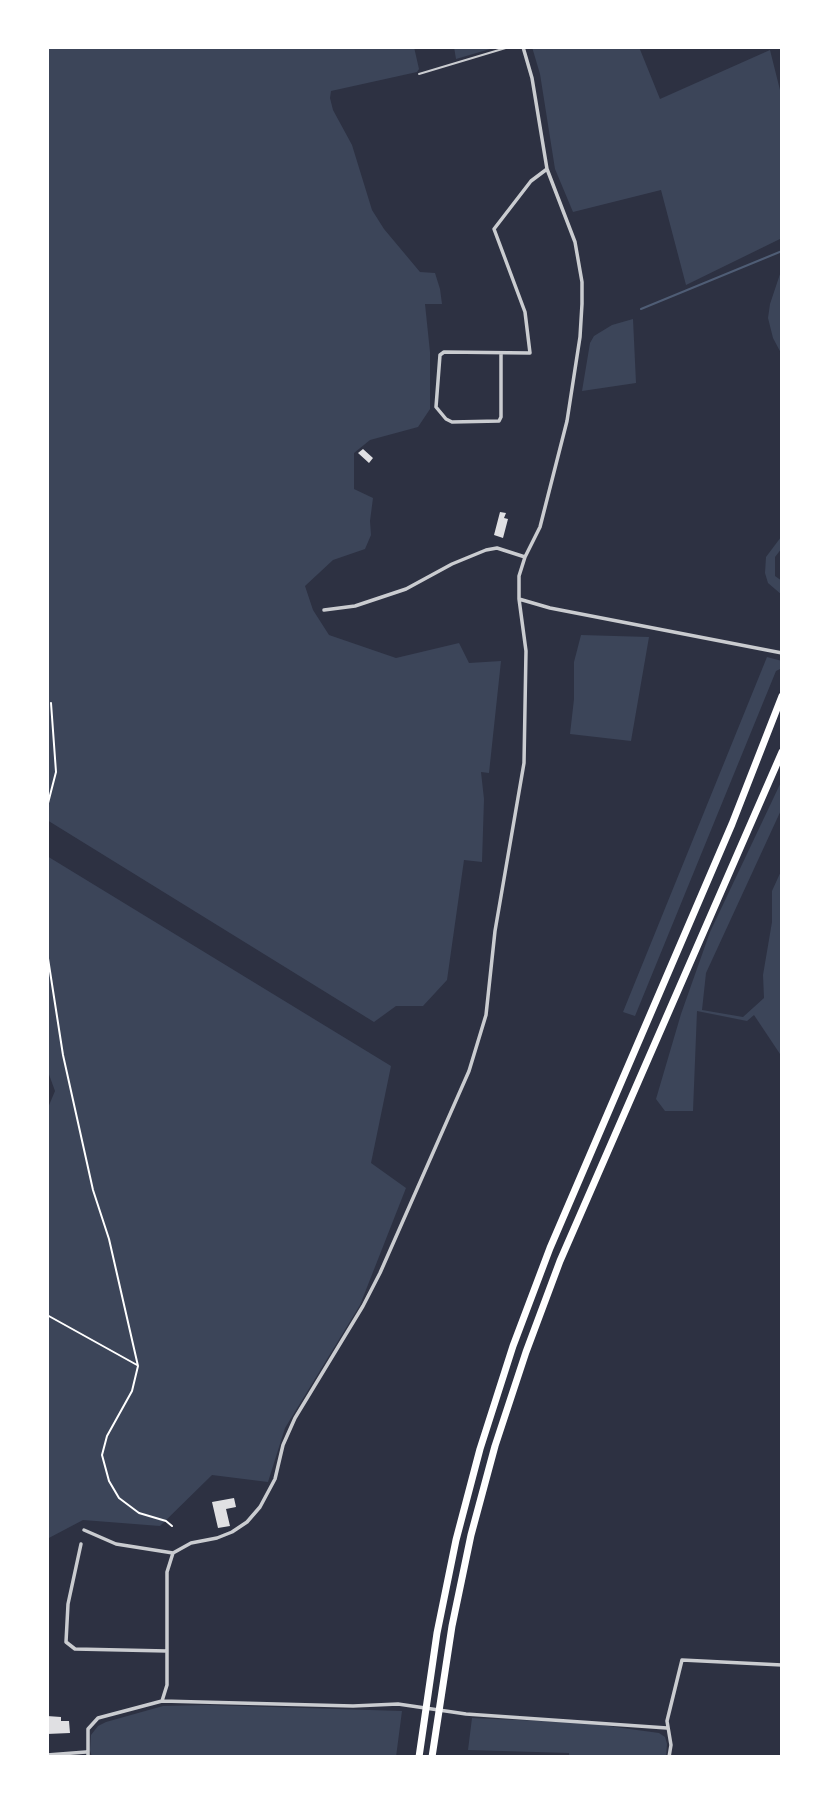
<!DOCTYPE html>
<html>
<head>
<meta charset="utf-8">
<style>
	body { margin:0 }
	#map { position:relative; width:829px; height:1804px; overflow:hidden; background:#2d3142; font-family:"Public Sans",sans-serif }
	canvas { display:block }
	.frame { position:absolute; inset:0; border:49px solid #fff; pointer-events:none }
</style>
</head>
<body>
<div id="map">
<canvas width="829" height="1804"></canvas>
<div class="frame"></div>
</div>
<script>
const c = document.querySelector('canvas').getContext('2d');
c.lineJoin = 'round';
function fill(path, color) { c.fillStyle = color; c.fill(path, 'evenodd'); }
const poly = rows => new Path2D(rows.map(r => 'M' + r).join(''));
function stroke(path, color, width, dash) { c.strokeStyle = color; c.lineWidth = width; c.lineCap = dash ? 'butt' : 'round'; c.setLineDash(dash || []); c.stroke(path); }
fill(poly([
	[47,47,414,47,419,69,417,72,331,91,330,98,333,110,352,145,372,210,384,229,420,272,435,273,440,289,442,304,425,304,430,352,430,409,418,427,370,440,354,453,354,489,373,498,370,521,371,535,365,549,333,560,305,586,313,610,329,635,396,658,459,643,469,663,501,661,489,773,481,772,484,799,482,862,464,860,447,980,423,1006,396,1006,374,1022,47,820],
	[454,47,497,47,456,59],
	[532,47,639,47,660,99,770,50,782,98,782,238,686,285,661,190,573,212,555,169,540,74],
	[782,268,782,355,773,338,768,318,770,304],
	[633,319,636,383,582,391,590,343,594,336,612,325],
	[781,537,782,548,775,557,775,576,782,581,782,595,768,583,765,573,766,557],
	[581,635,649,637,631,741,570,734,574,699,574,662],
	[767,657,782,661,782,668,776,671,635,1016,623,1012],
	[782,780,782,808,706,973,702,1010,743,1017,764,998,763,975,772,922,772,891,782,869,782,1057,754,1015,747,1021,697,1011,693,1111,665,1111,656,1099,681,1014,710,932],
	[47,856,391,1066,371,1163,406,1188,360,1305,285,1428,268,1482,212,1475,160,1526,83,1520,47,1539,47,1110,55,1091,47,1069],
	[207,1705,402,1711,396,1757,92,1757,90,1750,91,1735,98,1726,106,1722,163,1706],
	[472,1718,586,1723,659,1733,665,1737,667,1744,666,1757,569,1757,569,1753,468,1750]
]), '#3c4559');
stroke(poly([
	[641,309,782,251]
]), '#4f5d75', 2);
fill(poly([
	[363,449,373,458,369,463,358,453],
	[500,512,506,513,504,518,508,519,503,538,494,535],
	[234,1498,236,1507,226,1509,230,1526,218,1528,212,1502],
	[47,1716,61,1717,61,1721,69,1721,70,1733,47,1734]
]), '#e0e0e3');
stroke(poly([
	[47,807,56,772,51,703],
	[47,929,48,952],
	[47,952,63,1055,93,1190,109,1239,138,1366,132,1391,107,1436,102,1455,109,1481,119,1498,139,1513,166,1521,172,1526],
	[47,1315,137,1365]
]), '#fff', 2);
stroke(poly([
	[419,74,509,47],
	[782,558,782,571]
]), '#caccd0', 2);
stroke(poly([
	[523,47,532,78,547,169,575,242,582,282,582,304,580,337,567,421,540,527,525,557,519,576,519,599,550,608,782,653],
	[501,353,501,417,499,421,452,422,446,419,436,407,440,355,444,352,530,353,525,312,494,229,531,181,547,169],
	[324,610,355,606,406,589,452,564,486,550,497,548,525,557],
	[84,1530,116,1544,173,1553],
	[81,1544,68,1604,66,1642,75,1649,167,1651],
	[162,1701,353,1706,398,1704,466,1714,667,1728],
	[47,1755,86,1752],
	[88,1757,88,1729,98,1718,162,1701,167,1685,167,1572,173,1553,191,1543,217,1538,232,1532,247,1522,260,1507,275,1479,283,1445,295,1418,363,1306,380,1273,469,1071,486,1015,495,931,524,763,526,651,519,599],
	[669,1757,671,1745,667,1721,682,1660,782,1665]
]), '#caccd0', 3.5);
stroke(poly([
	[419,1757,437,1633,456,1540,480,1449,513,1346,550,1248,732,824,782,696],
	[432,1757,452,1626,471,1535,495,1446,526,1352,560,1261,782,752]
]), '#fff', 7);
</script>
</body>
</html>
